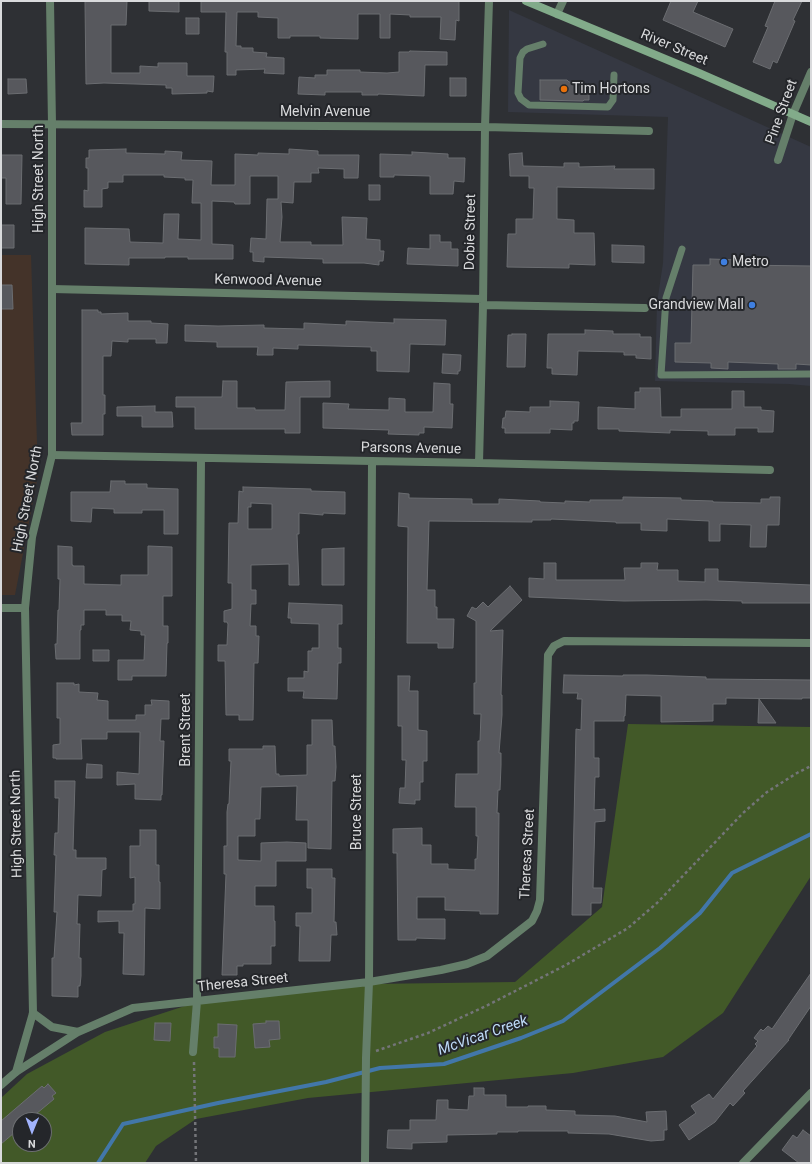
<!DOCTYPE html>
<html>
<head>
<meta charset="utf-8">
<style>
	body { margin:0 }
	#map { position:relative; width:812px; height:1164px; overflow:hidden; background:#2e3034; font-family:Roboto,sans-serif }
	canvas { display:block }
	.frame { position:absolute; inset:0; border:2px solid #d9dadc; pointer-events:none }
	.north { position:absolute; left:12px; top:1112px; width:40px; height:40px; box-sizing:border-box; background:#24262a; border:1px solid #6c6e71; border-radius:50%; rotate:181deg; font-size:11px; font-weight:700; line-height:16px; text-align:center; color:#d9dadc }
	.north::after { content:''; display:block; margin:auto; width:14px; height:18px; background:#a1b3fd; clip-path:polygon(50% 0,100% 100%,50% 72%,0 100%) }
</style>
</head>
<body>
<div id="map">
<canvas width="812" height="1164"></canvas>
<div class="frame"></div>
<div class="north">N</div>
</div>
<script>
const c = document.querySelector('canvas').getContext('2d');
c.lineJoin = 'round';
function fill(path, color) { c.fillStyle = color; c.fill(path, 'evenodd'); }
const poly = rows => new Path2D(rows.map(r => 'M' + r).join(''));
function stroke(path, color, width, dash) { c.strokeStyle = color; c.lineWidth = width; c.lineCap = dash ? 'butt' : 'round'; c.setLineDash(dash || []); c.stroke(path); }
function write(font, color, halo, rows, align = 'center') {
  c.font = font + ' Roboto,sans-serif'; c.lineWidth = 4; c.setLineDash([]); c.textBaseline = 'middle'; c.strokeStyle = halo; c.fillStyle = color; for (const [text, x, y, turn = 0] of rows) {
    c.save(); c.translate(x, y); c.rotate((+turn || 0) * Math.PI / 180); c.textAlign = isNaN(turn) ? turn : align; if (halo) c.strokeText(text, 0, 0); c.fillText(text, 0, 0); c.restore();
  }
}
fill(poly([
	[509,10,811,147,811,386,789,384,655,381,657,303,663,263,668,117,508,112]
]), '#353842');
fill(poly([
	[1,255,31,255,38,475,15,595,1,595]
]), '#443329');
fill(poly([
	[628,724,811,727,811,876,723,1013,663,1057,573,1073,308,1098,196,1119,156,1146,145,1163,1,1163,1,1098,27,1074,105,1032,197,1002,371,984,515,982,602,907],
	[20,1120,44,1120,44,1144,20,1144]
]), '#425928');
stroke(poly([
	[98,1163,123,1124,218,1103,326,1082,380,1068,444,1064,521,1038,563,1021,660,948,700,913,732,873,811,834]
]), '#4277a9', 4);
const building = poly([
	[85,1,127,1,126,25,111,25,111,73,140,73,140,66,158,67,158,63,187,63,187,76,214,76,213,92,207,91,207,93,172,94,172,88,166,88,166,85,104,83,86,84,85,1],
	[149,1,179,1,179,12,149,11,149,1],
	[201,1,459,1,459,21,456,20,455,40,440,39,441,17,410,17,410,15,390,14,390,38,380,38,380,14,358,14,358,39,320,38,320,36,290,36,290,38,278,38,278,18,258,17,258,12,237,12,236,46,241,46,241,48,253,48,253,52,267,53,266,57,284,58,284,74,264,73,265,69,236,70,236,75,227,75,227,52,225,52,226,12,201,12,201,1],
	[671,1,698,1,693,12,733,29,725,47,663,20,671,1],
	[775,1,802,1,793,20,795,21,777,63,773,61,770,69,753,62,768,27,765,26,775,1],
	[186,18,199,18,199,34,186,34,186,18],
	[410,51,447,52,447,65,425,65,424,96,378,94,378,95,362,95,362,92,325,92,325,95,298,94,299,77,315,78,315,75,327,75,327,70,360,70,360,72,387,73,399,72,399,52,409,52,410,51],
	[450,78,466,78,466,96,450,96,450,78],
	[8,79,26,79,27,93,8,94,8,79],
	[540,80,567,80,569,82,589,84,589,100,584,100,583,101,540,100,540,80],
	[126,149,126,153,165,154,165,151,182,152,181,160,212,161,211,185,235,185,235,154,258,155,258,153,289,154,289,149,318,151,318,155,359,155,358,178,344,178,344,169,318,168,319,173,311,173,311,182,294,182,293,203,281,202,282,217,280,242,311,242,311,245,343,245,342,217,367,218,366,239,380,240,380,251,384,251,383,261,379,261,379,265,364,263,323,263,323,259,264,257,264,262,253,261,253,252,250,252,251,238,266,239,267,199,278,199,278,176,250,176,250,204,235,204,234,202,212,201,212,244,233,245,233,259,188,259,188,257,165,257,165,258,129,258,129,265,85,264,85,228,129,229,130,242,163,243,164,214,179,214,178,239,201,240,201,203,192,203,193,180,185,180,185,178,164,177,164,175,123,175,123,182,108,182,108,188,102,189,102,207,84,207,84,190,88,191,88,168,86,168,86,158,89,158,89,150,126,149],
	[412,152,448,154,448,158,465,158,464,182,454,181,453,194,430,194,430,176,394,175,394,177,380,177,380,154,412,155,412,152],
	[522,153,523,166,564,167,564,163,579,163,579,167,615,166,614,169,654,169,654,189,557,187,557,219,574,220,574,233,594,233,595,265,569,264,569,268,507,267,508,234,516,234,516,219,533,219,534,188,529,188,529,176,510,176,510,172,509,154,522,153],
	[1,155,22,155,21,204,6,204,6,178,1,178,1,155],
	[369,185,380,185,380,200,369,200,369,185],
	[1,225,14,225,14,248,1,248,1,225],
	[430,235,440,235,440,242,451,242,451,249,458,249,458,266,407,264,408,248,430,249,430,235],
	[612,245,644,246,644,263,612,262,612,245],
	[710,259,740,260,740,265,811,266,811,365,796,364,796,369,778,369,778,364,728,362,728,369,711,368,711,363,675,362,675,343,691,343,693,265,710,265,710,259],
	[1,285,12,285,13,309,1,309,1,285],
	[82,310,98,310,98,312,101,312,101,314,128,313,128,321,151,321,151,323,168,324,167,343,156,343,156,339,128,339,128,342,112,341,111,356,103,356,103,395,105,395,105,414,103,414,103,435,72,435,71,423,82,423,82,310],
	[394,319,446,320,445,345,410,344,409,372,377,371,377,351,371,351,371,347,298,345,298,349,273,348,273,355,257,355,258,347,217,347,217,342,185,341,185,325,218,326,264,325,264,328,304,329,304,323,346,325,346,321,394,323,394,319],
	[585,330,613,331,613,334,640,334,640,337,651,337,651,359,636,358,636,355,624,355,624,352,578,351,577,375,552,374,552,368,547,368,548,334,585,334,585,330],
	[512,334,526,334,525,367,507,367,508,335,512,335,512,334],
	[443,354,461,355,460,371,458,371,458,374,442,373,443,354],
	[223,381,237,381,237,408,255,408,255,410,285,410,286,382,330,381,330,397,300,397,300,433,285,433,285,429,195,429,195,407,176,407,176,397,222,397,223,381],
	[434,383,450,384,450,404,453,404,452,428,424,427,424,433,419,433,419,435,388,434,389,430,323,428,323,403,349,404,348,409,389,410,389,398,405,399,405,412,433,412,434,383],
	[640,388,660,388,661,417,681,417,681,409,732,409,732,391,744,391,744,407,761,407,761,410,774,411,773,432,758,432,758,428,735,428,735,435,708,435,708,431,670,430,670,433,619,431,619,429,598,429,598,407,635,409,635,392,640,392,640,388],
	[550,401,579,402,578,421,574,421,574,423,572,423,572,430,550,429,550,433,505,433,505,428,502,428,503,418,505,418,506,411,530,412,530,407,550,407,550,401],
	[155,406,155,412,172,412,173,427,142,427,142,416,117,416,117,407,155,406],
	[111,481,125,481,125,484,147,484,147,488,178,489,178,534,164,534,164,510,142,510,142,513,114,513,114,509,92,508,91,522,71,521,71,492,110,492,111,481],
	[243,487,311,489,311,491,345,492,345,514,323,513,323,515,299,513,299,534,297,534,299,585,289,585,289,564,251,565,251,590,256,590,256,604,251,604,250,626,256,626,256,636,259,636,258,663,254,663,253,720,239,720,239,715,226,715,225,661,218,661,218,645,227,645,228,624,227,622,224,622,224,611,232,609,232,583,228,583,229,523,238,523,239,491,243,492,243,487],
	[251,503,272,504,272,529,248,529,248,507,251,507,251,503],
	[399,493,409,494,409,498,472,499,472,504,499,504,499,499,540,501,540,502,565,503,565,501,590,502,590,500,623,500,623,497,681,498,681,500,713,501,713,502,761,503,761,499,770,499,770,497,780,497,779,525,767,525,766,547,750,547,751,525,720,524,720,541,709,541,709,521,667,519,667,531,641,530,641,523,616,523,616,522,551,519,551,520,532,520,532,522,429,521,427,590,435,590,435,607,437,607,437,619,454,619,453,648,438,648,438,643,407,643,408,527,398,526,399,493],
	[58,546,72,547,72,565,73,565,73,566,84,566,84,584,121,585,121,575,148,575,148,546,172,547,172,596,163,596,163,626,168,626,168,643,167,643,166,676,132,676,132,680,118,680,118,660,144,660,145,635,141,635,141,631,130,630,131,621,122,621,122,615,106,615,106,610,84,610,84,625,81,625,81,630,80,630,80,659,56,659,55,644,57,644,58,610,59,610,60,579,58,579,58,546],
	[344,548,344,585,322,585,322,549,344,548],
	[544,563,556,563,556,580,625,580,624,568,641,568,641,563,658,563,657,570,678,570,678,581,705,582,705,569,718,569,718,581,811,585,811,603,742,603,742,601,706,600,624,601,529,597,529,578,544,579,544,563],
	[510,586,522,600,490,631,503,630,501,695,502,695,502,715,499,753,501,753,501,765,500,790,498,790,497,813,499,813,498,914,480,914,480,911,445,910,445,897,417,897,417,919,445,919,445,939,416,938,416,940,398,940,397,859,397,853,393,853,393,829,422,828,422,845,431,845,431,864,448,864,448,869,475,870,475,859,477,859,478,836,476,836,476,807,455,807,456,774,478,774,478,741,480,741,481,714,474,714,474,683,476,683,476,621,467,616,472,607,476,609,483,602,488,607,510,586],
	[289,603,342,605,342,624,338,624,338,648,341,648,341,663,338,663,337,699,303,698,304,691,288,691,288,678,304,678,304,671,308,672,308,651,312,651,312,648,319,648,319,624,291,623,291,618,288,618,289,603],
	[93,650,109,650,109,661,93,661,93,650],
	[564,675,623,676,623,675,647,675,706,677,706,679,811,680,811,698,802,698,802,699,726,698,726,704,713,704,713,721,661,722,661,696,626,695,625,716,624,716,624,721,594,721,594,758,599,758,599,777,595,777,594,810,605,809,605,821,595,822,593,888,602,888,601,903,591,903,591,915,572,915,576,729,581,730,582,699,577,699,578,693,563,693,564,675],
	[398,676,410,676,409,691,418,691,418,730,427,731,427,761,423,761,423,782,420,782,420,800,415,800,415,804,399,803,400,788,405,788,406,760,402,760,402,726,398,726,398,676],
	[57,683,74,683,74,685,79,684,79,692,98,693,97,700,108,701,108,720,136,720,136,715,145,715,145,705,152,705,151,700,169,701,169,719,161,719,160,741,164,741,162,795,161,795,161,800,135,799,135,784,117,785,117,772,139,774,140,732,107,732,107,739,81,739,82,759,56,759,56,758,53,758,53,745,60,744,60,718,57,718,57,683],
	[759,699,776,723,758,723,759,699],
	[312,720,332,720,333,746,335,746,336,767,335,781,332,781,331,849,308,848,308,820,296,820,297,786,261,787,260,819,255,819,255,836,238,836,238,860,261,861,261,843,287,842,306,843,306,861,276,861,276,886,255,886,255,906,274,906,274,921,275,921,275,946,271,946,271,964,243,964,243,966,237,966,237,975,222,975,226,874,224,874,224,846,227,846,227,812,228,804,229,804,230,781,231,761,229,761,229,749,263,749,263,746,275,746,276,774,279,774,279,776,307,775,307,745,312,745,312,720],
	[87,764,102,765,102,778,86,778,87,764],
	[55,781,75,781,73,850,76,850,76,858,106,858,106,869,102,870,101,896,78,895,77,924,80,924,79,958,81,958,81,976,80,986,78,986,78,997,52,996,52,958,54,958,57,912,54,912,56,855,54,855,55,833,58,833,59,798,55,798,55,781],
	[140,830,156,830,156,865,159,865,159,882,160,882,160,909,145,908,144,975,123,974,124,933,119,933,119,921,98,922,98,911,133,911,133,904,135,904,135,877,130,878,130,846,140,846,140,830],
	[307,869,332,869,332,878,335,878,334,922,336,922,337,935,331,935,330,961,299,961,300,926,296,926,296,913,312,913,312,888,307,888,307,869],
	[811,973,811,1006,788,1040,789,1040,743,1091,745,1093,733,1106,730,1103,715,1122,689,1140,679,1125,696,1113,691,1106,709,1094,713,1099,757,1046,755,1044,758,1041,754,1038,761,1029,763,1031,768,1026,772,1029,811,973],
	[266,1021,279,1021,280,1039,269,1040,270,1047,255,1048,253,1024,266,1023,266,1021],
	[155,1023,171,1023,170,1041,154,1040,155,1023],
	[218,1024,237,1025,235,1057,219,1057,219,1048,214,1048,214,1037,218,1037,218,1024],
	[48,1084,56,1093,52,1096,54,1099,36,1114,40,1120,20,1120,20,1141,14,1133,1,1144,1,1121,42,1086,44,1088,48,1084],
	[474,1088,484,1088,484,1095,506,1095,506,1107,528,1107,528,1106,546,1106,546,1110,575,1111,575,1115,615,1116,647,1122,646,1112,666,1111,667,1130,664,1130,664,1140,651,1141,609,1134,568,1133,568,1131,518,1131,518,1132,497,1132,497,1134,447,1135,447,1142,412,1143,412,1149,387,1148,388,1130,410,1130,410,1120,436,1120,437,1100,448,1100,448,1109,468,1110,469,1096,474,1096,474,1088],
	[803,1130,811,1136,811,1163,799,1163,782,1150,793,1135,797,1138,803,1130]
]);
fill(building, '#57585d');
stroke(building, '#6b6d71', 1);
stroke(poly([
	[376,1051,428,1033,486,1006,566,965,628,928,657,903,743,813,767,792,797,773,811,766],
	[194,1062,196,1163]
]), '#747579', 2.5, [3, 3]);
stroke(poly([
	[543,44,527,49,523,52,520,58,518,93,521,99,529,105,608,107,613,100,614,75],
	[682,249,666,298,661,375,811,374]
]), '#657f6a', 7);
stroke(poly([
	[557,14,563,1],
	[1,124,485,127,649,131],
	[778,160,793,114,811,72],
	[52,289,483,299],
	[483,305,645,308],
	[52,455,479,463,770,470],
	[479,463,483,305,485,127,489,1],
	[1,608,25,608],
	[33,1013,52,1027,78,1032],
	[193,1052,197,1001,201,459],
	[16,1072,78,1032,133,1008,369,982,441,970,467,964,487,956,532,921,537,911,540,900,548,655,554,646,564,641,811,643],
	[365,1163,366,1058,369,982,372,462],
	[743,1163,811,1093]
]), '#657f6a', 8);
stroke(poly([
	[1,1085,16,1072,33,1013,25,608,32,537,52,455,52,124,50,1]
]), '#657f6a', 8);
stroke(poly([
	[526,1,699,73,811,122]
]), '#82ab8a', 8);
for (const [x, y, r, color] of [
	[564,89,4,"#e8710a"],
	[724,262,4,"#3f7fe0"],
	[752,305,4,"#3f7fe0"]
]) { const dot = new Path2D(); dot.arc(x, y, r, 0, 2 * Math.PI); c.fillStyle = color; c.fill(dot); stroke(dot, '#24262a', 1.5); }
write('14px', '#d9dadc', '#24262a', [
	["River Street",674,48,23],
	["Melvin Avenue",325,112],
	["Pine Street",782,112,-70],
	["High Street North",39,179,-90],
	["Dobie Street",471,232,-89],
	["Kenwood Avenue",268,281,1],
	["Parsons Avenue",411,449,1],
	["High Street North",28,499,-79],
	["Brent Street",186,730,-90],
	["Bruce Street",357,812,-90],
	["High Street North",17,824,-91],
	["Theresa Street",528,854,-87],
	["Theresa Street",243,983,-6]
]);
write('14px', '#d9dadc', '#24262a', [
	["Tim Hortons",572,89],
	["Metro",732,262],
	["Grandview Mall",744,305,"right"]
], 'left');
write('italic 15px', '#bdd9f6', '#24262a', [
	["McVicar Creek",483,1036,-19]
]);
</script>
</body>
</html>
